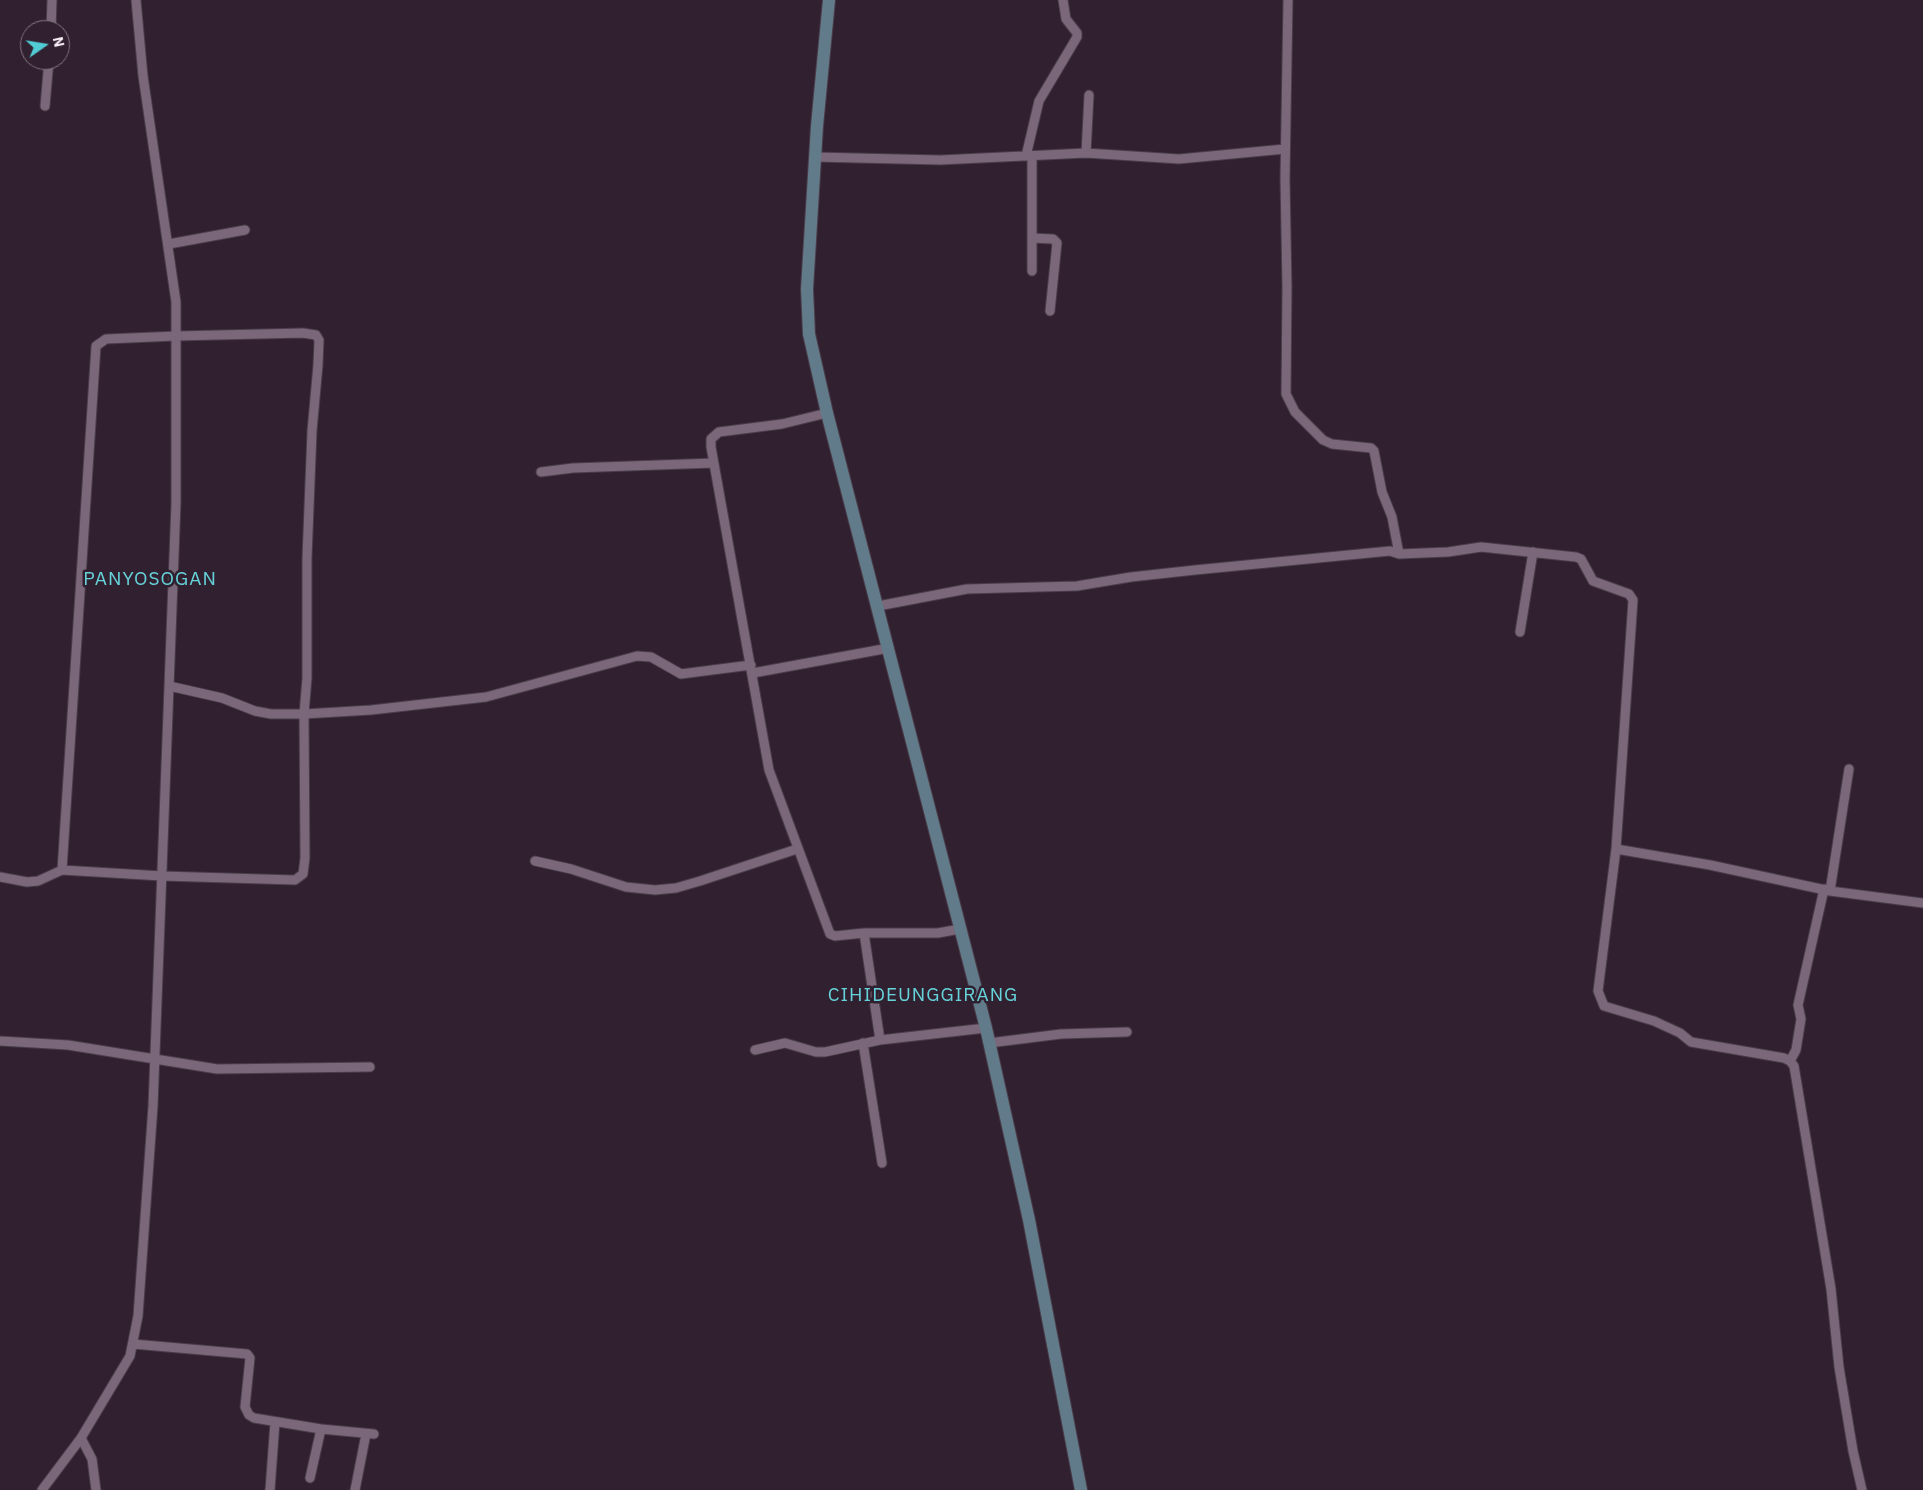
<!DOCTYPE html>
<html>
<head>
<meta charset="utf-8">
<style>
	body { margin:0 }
	#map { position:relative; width:1923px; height:1490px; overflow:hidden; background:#312130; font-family:"IBM Plex Sans",sans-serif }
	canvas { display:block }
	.north { position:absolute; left:20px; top:20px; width:50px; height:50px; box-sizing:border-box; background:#312130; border:1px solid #817380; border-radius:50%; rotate:77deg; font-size:14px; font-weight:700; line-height:20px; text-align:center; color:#faeef8 }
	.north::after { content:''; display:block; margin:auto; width:18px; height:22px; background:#51ccd4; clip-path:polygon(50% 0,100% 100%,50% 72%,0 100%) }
</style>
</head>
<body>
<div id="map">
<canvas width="1923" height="1490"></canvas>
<div class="north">N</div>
</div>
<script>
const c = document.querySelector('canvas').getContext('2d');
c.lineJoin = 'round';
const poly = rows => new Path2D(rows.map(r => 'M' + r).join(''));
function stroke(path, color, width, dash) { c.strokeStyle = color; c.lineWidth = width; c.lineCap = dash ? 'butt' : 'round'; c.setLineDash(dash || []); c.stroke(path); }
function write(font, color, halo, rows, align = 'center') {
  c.font = font + ' "IBM Plex Sans",sans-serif'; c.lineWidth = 5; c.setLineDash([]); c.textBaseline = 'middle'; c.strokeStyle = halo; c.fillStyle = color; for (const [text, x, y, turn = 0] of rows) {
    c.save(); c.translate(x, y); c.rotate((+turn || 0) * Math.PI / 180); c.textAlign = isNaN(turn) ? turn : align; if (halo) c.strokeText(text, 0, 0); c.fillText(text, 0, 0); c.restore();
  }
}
const street = poly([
	[51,30,52,0],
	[45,106,49,60],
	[1086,153,1089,95],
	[1026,156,1039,101,1077,37,1077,33,1066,19,1063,0],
	[1032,156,1032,271],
	[815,157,940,160,1086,153,1179,159,1285,149],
	[1032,238,1053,239,1057,243,1050,311],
	[169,244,245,230],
	[827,413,782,424,719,432,711,439,711,447,769,770,830,934,835,936,864,933,938,933,960,929],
	[541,472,573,468,714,463],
	[1399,554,1448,552,1481,547,1576,557,1581,559,1593,581,1629,594,1633,600,1616,849,1598,991,1604,1006,1654,1021,1680,1033,1691,1042,1784,1058,1790,1061,1794,1066,1831,1289,1839,1367,1853,1451,1862,1490],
	[878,606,967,589,1077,586,1131,577,1195,570,1390,551,1399,554,1392,517,1382,492,1374,451,1371,448,1332,444,1323,440,1295,412,1286,394,1287,288,1285,178,1288,0],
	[1520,632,1533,552],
	[753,673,889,648],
	[169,686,222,698,255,711,271,714,304,714,371,710,486,697,637,656,651,657,681,674,751,665],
	[1616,849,1710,865,1830,891,1923,903],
	[535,861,571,869,626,887,655,890,676,888,700,881,797,849],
	[0,877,27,882,38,881,62,870,162,876,295,880,303,874,305,858,304,714,307,678,307,558,312,431,318,365,319,340,316,335,303,333,176,336,106,339,96,346,62,870],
	[1830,891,1849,769],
	[864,933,880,1040],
	[0,1041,68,1045,217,1069,370,1067],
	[863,1043,882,1163],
	[989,1043,1061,1034,1127,1032],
	[755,1050,785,1043,816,1052,825,1052,880,1040,986,1028],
	[1790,1061,1796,1050,1801,1019,1798,1005,1824,889],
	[133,1344,247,1354,250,1358,245,1407,249,1415,254,1418,321,1429,374,1434],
	[81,1438,92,1459,96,1490],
	[310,1478,321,1429],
	[42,1490,81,1438,130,1356,138,1316,153,1106,176,503,176,302,143,76,136,0],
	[270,1490,275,1422],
	[355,1490,366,1434]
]);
const secondary = poly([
	[829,0,817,126,807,289,809,334,827,413,986,1028,1029,1220,1081,1490]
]);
stroke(street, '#4a3c49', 11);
stroke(secondary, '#4a3c49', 14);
stroke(street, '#7a6779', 9);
stroke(secondary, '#627b8a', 12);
c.letterSpacing = '1px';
write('19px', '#66d3da', '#312130', [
	["PANYOSOGAN",150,580],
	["CIHIDEUNGGIRANG",923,996]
]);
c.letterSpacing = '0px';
</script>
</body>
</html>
